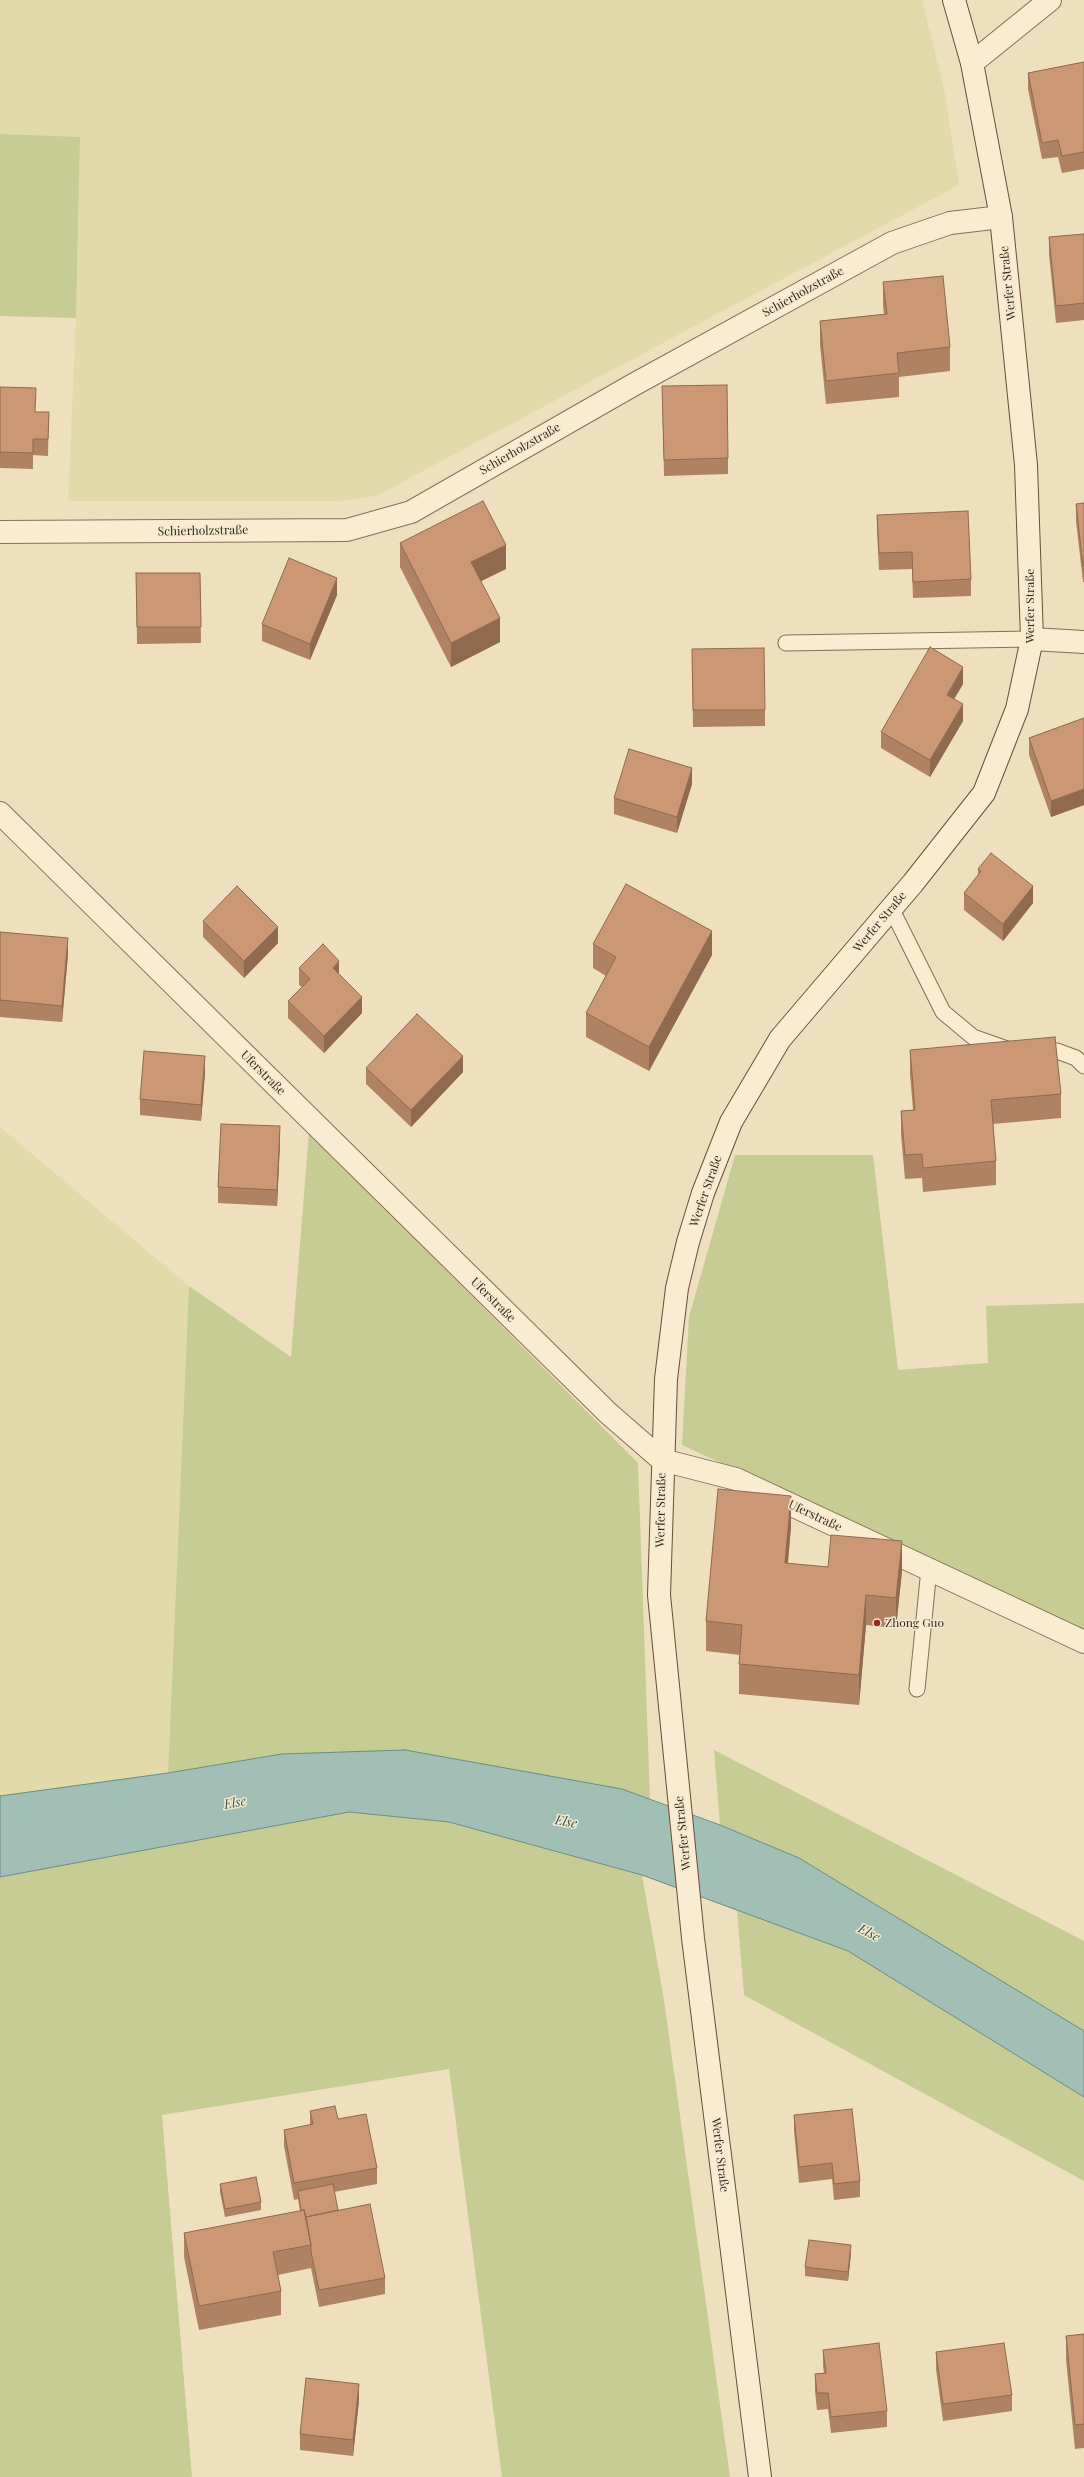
<!DOCTYPE html>
<html>
<head>
<meta charset="utf-8">
<style>
	body { margin:0 }
	canvas { display:block; background:#eedfbe }
</style>
</head>
<body>
<canvas width="1084" height="2477"></canvas>
<script>
const c = document.querySelector('canvas').getContext('2d');
c.lineJoin = 'round';
function fill(path, color) { c.fillStyle = color; c.fill(path, 'evenodd'); }
const poly = rows => new Path2D(rows.map(r => 'M' + r).join(''));
function stroke(path, color, width, dash) { c.strokeStyle = color; c.lineWidth = width; c.lineCap = dash ? 'butt' : 'round'; c.setLineDash(dash || []); c.stroke(path); }
function write(font, color, halo, rows, align = 'center') {
  c.font = font + ' "Playfair Display",serif'; c.lineWidth = 3; c.setLineDash([]); c.textBaseline = 'middle'; c.strokeStyle = halo; c.fillStyle = color; for (const [text, x, y, turn = 0] of rows) {
    c.save(); c.translate(x, y); c.rotate((+turn || 0) * Math.PI / 180); c.textAlign = isNaN(turn) ? turn : align; if (halo) c.strokeText(text, 0, 0); c.fillText(text, 0, 0); c.restore();
  }
}
fill(poly([
	[0,0,922,0,945,93,959,185,376,496,341,501,68,501,76,318,80,138,0,134],
	[0,1127,189,1286,168,1773,0,1796]
]), '#e3daac');
fill(poly([
	[0,134,80,137,76,318,0,316],
	[309,1132,638,1463,650,1800,622,1789,168,1773,189,1286,291,1357],
	[735,1155,873,1155,898,1370,988,1363,986,1306,1084,1303,1084,1631,682,1445,689,1317],
	[714,1750,1084,1941,1084,2032,799,1858,720,1825],
	[349,1812,449,1822,642,1875,664,2000,730,2477,502,2477,449,2069,162,2115,192,2477,0,2477,0,1877],
	[737,1910,848,1951,1084,2097,1084,2181,744,1995]
]), '#c6cc93');
const water = poly([
	[405,1750,622,1789,720,1825,799,1858,1084,2031,1084,2097,848,1951,642,1875,449,1822,349,1812,0,1877,0,1796,168,1773,282,1754,405,1750]
]);
fill(water, '#a2bfb6');
stroke(water, '#698d83', 1);
const lane = poly([
	[786,643,1032,639],
	[891,908,943,1012,973,1037,1010,1050],
	[1036,1050,1057,1051,1076,1058,1084,1066],
	[917,1689,929,1569]
]);
const street = poly([
	[972,63,1050,0],
	[0,532,347,530,411,512,633,385,892,243,950,223,1001,217],
	[1032,639,1084,642],
	[0,813,608,1413,662,1460,736,1479,1084,1642]
]);
const secondary = poly([
	[760,2477,693,1938,659,1595,666,1379,677,1288,688,1242,703,1193,731,1122,780,1039,913,883,984,793,1017,709,1032,639,1026,465,1001,217,972,63,954,0]
]);
stroke(lane, '#866f57', 17);
stroke(street, '#866f57', 24);
stroke(secondary, '#68503a', 24);
stroke(lane, '#f9ecd1', 15);
stroke(street, '#f9ecd1', 22);
stroke(secondary, '#f9ecd1', 22);
fill(poly([
	[1084,62,1084,169,1062,173,1058,157,1042,159,1028,89,1028,73],
	[1084,234,1084,320,1056,323,1049,254,1049,237],
	[883,282,950,347,950,371,899,377,899,397,826,404,820,345,820,321,884,314,883,306],
	[662,386,728,458,728,474,664,476],
	[0,387,35,412,49,412,48,456,33,455,33,469,0,468],
	[1084,503,1084,582,1083,582,1076,521,1076,504],
	[877,515,971,579,971,596,913,598,912,569,879,570,877,531],
	[400,543,506,569,481,581,500,642,451,667,400,567],
	[136,573,200,573,201,643,137,644],
	[337,595,310,660,262,641,262,624],
	[692,649,765,710,765,726,693,727],
	[963,684,954,699,963,721,930,777,881,748,881,732],
	[1084,718,1084,805,1051,817,1029,755,1029,738],
	[692,784,677,833,614,814,614,798],
	[978,869,1033,903,1003,941,964,910,964,893,978,875],
	[203,921,278,943,244,978,203,937],
	[0,937,68,954,62,1022,0,1017],
	[593,944,712,955,649,1071,586,1037,586,1013,606,976,593,968],
	[299,968,339,974,362,1013,324,1053,288,1018,288,1001,302,987,299,985],
	[910,1050,1061,1094,1061,1118,993,1124,996,1161,996,1185,923,1192,922,1178,905,1179,901,1135,901,1111,913,1110,910,1074],
	[366,1068,463,1072,411,1127,366,1084],
	[205,1073,201,1121,140,1115,140,1099],
	[280,1142,277,1206,218,1203,218,1187],
	[791,1526,788,1564,828,1567,902,1571,896,1628,866,1625,859,1705,739,1694,739,1664,740,1655,706,1651,706,1621],
	[310,2111,338,2119,377,2168,377,2184,334,2192,338,2210,385,2278,385,2294,319,2307,311,2268,278,2275,281,2291,281,2315,199,2330,184,2257,184,2233,300,2211,298,2199,294,2200,284,2146,284,2130,310,2125],
	[794,2115,860,2181,860,2197,834,2200,832,2179,799,2183,794,2131],
	[220,2184,261,2202,261,2210,225,2217,220,2192],
	[851,2253,848,2281,805,2276,805,2267],
	[1084,2334,1084,2448,1075,2449,1066,2360,1066,2336],
	[823,2350,887,2411,887,2427,831,2433,828,2409,817,2410,815,2391,815,2374,824,2373,823,2366],
	[936,2352,1012,2395,1012,2411,943,2421,936,2369],
	[359,2400,353,2456,300,2450,300,2434]
]), '#af8264');
fill(poly([
	[506,545,506,569,471,586,471,562],
	[337,578,337,595,310,660,310,644],
	[500,618,500,642,451,667,451,643],
	[963,667,963,684,947,711,947,695],
	[963,704,963,721,930,777,930,760],
	[692,768,692,784,677,833,677,817],
	[1084,789,1084,805,1051,817,1051,801],
	[1033,886,1033,903,1003,941,1003,924],
	[278,927,278,943,244,978,244,961],
	[712,931,712,955,649,1071,649,1047],
	[68,938,68,954,62,1022,62,1006],
	[339,961,339,977,333,968],
	[362,997,362,1013,324,1053,324,1036],
	[205,1056,205,1073,201,1121,201,1105],
	[463,1056,463,1072,411,1127,411,1110],
	[280,1126,280,1142,277,1206,277,1190],
	[791,1496,791,1526,785,1593,785,1563],
	[902,1541,902,1571,896,1628,896,1598],
	[866,1595,866,1625,859,1705,859,1675],
	[851,2245,851,2253,848,2281,848,2272],
	[359,2384,359,2400,353,2456,353,2440]
]), '#8f6a51');
const building = poly([
	[1084,62,1084,152,1062,156,1058,140,1042,143,1028,73,1084,62],
	[1084,234,1084,303,1056,306,1049,237,1084,234],
	[943,276,950,347,897,353,899,373,826,381,820,321,887,314,883,282,943,276],
	[727,385,728,458,664,460,662,386,727,385],
	[0,387,36,388,35,412,49,412,48,439,33,439,33,453,0,452,0,387],
	[483,501,506,545,471,562,500,618,451,643,400,543,483,501],
	[1084,503,1084,565,1083,566,1076,504,1084,503],
	[968,511,971,579,913,582,912,552,879,553,877,515,968,511],
	[289,558,337,578,310,644,262,624,289,558],
	[136,573,200,573,201,627,137,627,136,573],
	[930,647,963,667,947,695,963,704,930,760,881,732,930,647],
	[764,648,765,710,693,710,692,649,764,648],
	[1084,718,1084,789,1051,801,1029,738,1084,718],
	[629,749,692,768,677,817,614,798,629,749],
	[991,853,1033,886,1003,924,964,893,981,871,978,869,991,853],
	[626,884,712,931,649,1047,586,1013,616,957,593,944,626,884],
	[237,886,278,927,244,961,203,921,237,886],
	[0,932,68,938,62,1006,0,1000,0,932],
	[323,944,339,961,333,968,362,997,324,1036,288,1001,310,979,299,968,323,944],
	[417,1014,463,1056,411,1110,366,1068,417,1014],
	[1055,1037,1061,1094,991,1100,996,1161,923,1168,922,1154,905,1155,901,1111,915,1110,910,1050,1055,1037],
	[144,1051,205,1056,201,1105,140,1099,144,1051],
	[221,1124,280,1126,277,1190,218,1187,221,1124],
	[718,1489,791,1496,785,1563,828,1567,831,1535,902,1541,896,1598,866,1595,859,1675,739,1664,742,1625,706,1621,718,1489],
	[335,2106,338,2119,366,2114,377,2168,294,2183,284,2130,313,2124,310,2111,335,2106],
	[852,2109,860,2181,834,2184,832,2163,799,2167,794,2115,852,2109],
	[256,2177,261,2202,225,2209,220,2184,256,2177],
	[333,2184,338,2210,306,2217,304,2210,301,2210,298,2191,333,2184],
	[370,2204,385,2278,319,2290,311,2252,311,2245,306,2217,370,2204],
	[304,2210,311,2245,273,2252,281,2291,199,2306,184,2233,304,2210],
	[809,2240,851,2245,848,2272,805,2267,809,2240],
	[1084,2334,1084,2424,1075,2425,1066,2336,1084,2334],
	[879,2343,887,2411,831,2417,828,2393,817,2393,815,2374,826,2373,823,2350,879,2343],
	[1004,2343,1012,2395,943,2404,936,2352,1004,2343],
	[306,2378,359,2384,353,2440,300,2434,306,2378]
]);
fill(building, '#cc9774');
stroke(building, '#8f6a51', 1);
for (const [x, y, r, color] of [
	[877,1623,4,"#952729"]
]) { const dot = new Path2D(); dot.arc(x, y, r, 0, 2 * Math.PI); c.fillStyle = color; c.fill(dot); stroke(dot, '#f5e9ce', 1.5); }
write('12px', '#35281c', '#f5e9ce', [
	["Werfer Straße",1008,283,-96],
	["Schierholzstraße",803,292,-29],
	["Schierholzstraße",520,449,-30],
	["Schierholzstraße",203,531,-1],
	["Werfer Straße",1030,606,-90],
	["Werfer Straße",880,922,-50],
	["Uferstraße",263,1073,45],
	["Werfer Straße",706,1191,-71],
	["Uferstraße",493,1300,45],
	["Werfer Straße",661,1510,-89],
	["Uferstraße",815,1516,25],
	["Werfer Straße",683,1833,-96],
	["Werfer Straße",720,2155,83]
]);
write('12px', '#35281c', '#f5e9ce', [
	["Zhong Guo",885,1623]
], 'left');
write('italic 13px', '#2b5552', '#f5e9ce', [
	["Else",235,1803,-11],
	["Else",566,1822,10],
	["Else",869,1933,28]
]);
</script>
</body>
</html>
